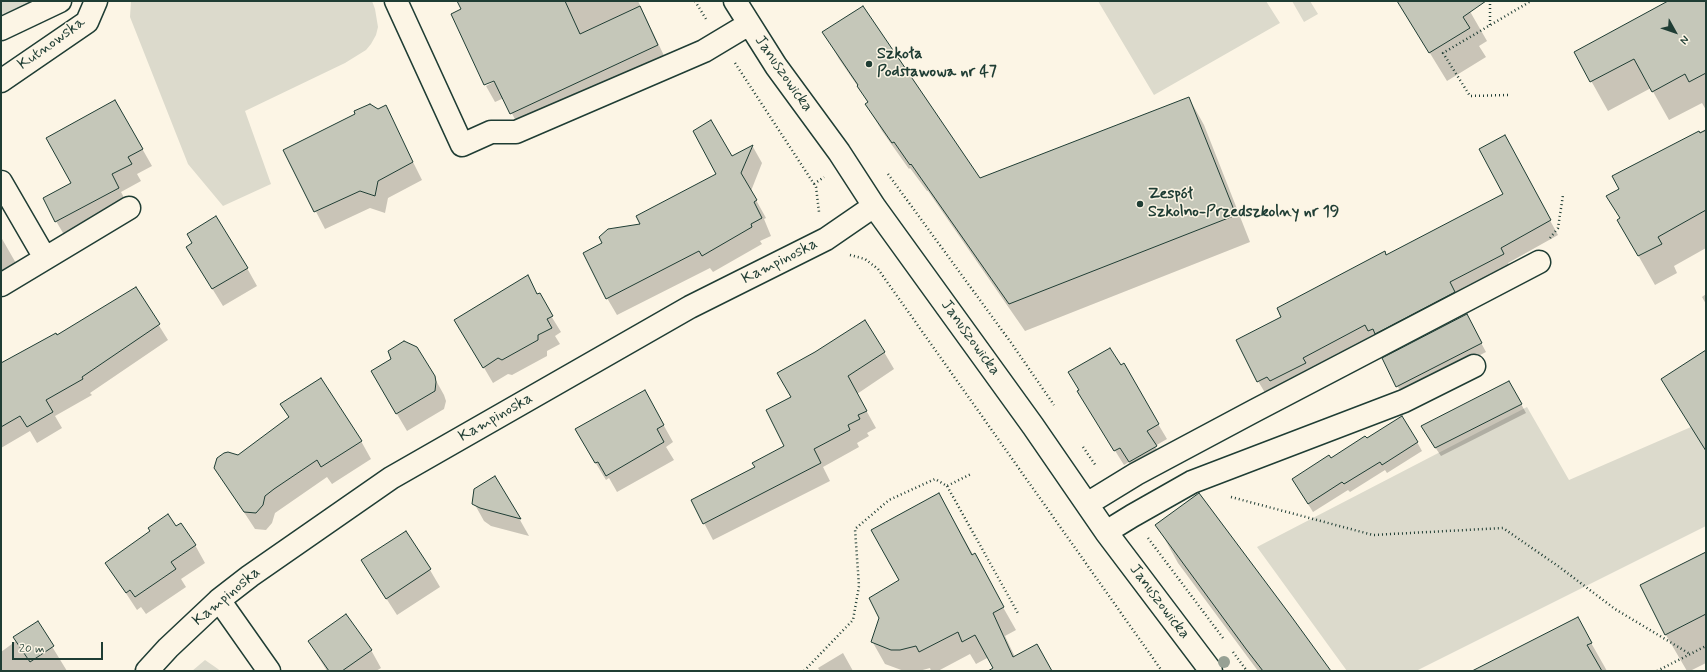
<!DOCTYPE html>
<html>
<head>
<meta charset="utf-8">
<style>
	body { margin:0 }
	#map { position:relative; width:1707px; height:672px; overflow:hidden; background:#fcf5e5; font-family:Mynerve,sans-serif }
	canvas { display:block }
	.frame { position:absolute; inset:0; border:2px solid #1f3d34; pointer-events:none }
	.north { position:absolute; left:1655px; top:12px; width:40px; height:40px; -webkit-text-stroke:3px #fcf5e5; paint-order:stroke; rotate:130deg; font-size:11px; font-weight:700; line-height:16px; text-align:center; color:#1f3d34 }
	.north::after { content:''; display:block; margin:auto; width:14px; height:18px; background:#1f3d34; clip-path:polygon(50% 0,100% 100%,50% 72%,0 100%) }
	.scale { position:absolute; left:12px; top:642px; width:91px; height:18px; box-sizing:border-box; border:2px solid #1f3d34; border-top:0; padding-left:5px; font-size:12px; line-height:14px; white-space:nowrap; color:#1f3d34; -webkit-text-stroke:3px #fcf5e5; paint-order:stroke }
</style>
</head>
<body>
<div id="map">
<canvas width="1707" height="672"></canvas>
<div class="frame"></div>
<div class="north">N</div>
<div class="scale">20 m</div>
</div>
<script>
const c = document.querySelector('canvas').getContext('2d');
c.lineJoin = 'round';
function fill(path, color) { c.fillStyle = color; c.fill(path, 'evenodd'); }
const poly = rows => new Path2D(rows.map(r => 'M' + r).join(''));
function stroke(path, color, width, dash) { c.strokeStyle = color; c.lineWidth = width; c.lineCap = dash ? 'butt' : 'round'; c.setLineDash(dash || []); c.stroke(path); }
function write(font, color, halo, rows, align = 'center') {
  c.font = font + ' Mynerve,sans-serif'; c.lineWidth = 3; c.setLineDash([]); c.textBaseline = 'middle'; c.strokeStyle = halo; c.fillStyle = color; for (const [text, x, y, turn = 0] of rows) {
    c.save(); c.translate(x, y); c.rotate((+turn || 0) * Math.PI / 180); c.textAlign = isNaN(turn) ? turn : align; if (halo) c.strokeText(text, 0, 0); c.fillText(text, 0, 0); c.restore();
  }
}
fill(poly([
	[1,1,32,1,1,17],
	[131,1,372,1,375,9,378,27,376,35,371,44,366,50,345,63,245,111,271,184,223,206,188,164,130,17],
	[1098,1,1266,1,1280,23,1154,95],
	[1292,1,1310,1,1318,14,1304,22],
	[1527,407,1569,480,1691,427,1706,418,1706,526,1416,671,1347,671,1257,547],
	[205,660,218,669,220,671,192,671]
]), '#dcdacc');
fill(poly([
	[458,1,638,1,667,62,521,131,504,98,495,102,486,86,499,79],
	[1398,1,1464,1,1487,41,1479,46,1486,57,1447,81],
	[1670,1,1706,1,1706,110,1702,103,1669,120,1651,88,1608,111,1575,52],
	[824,32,980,180,1189,98,1204,125,1250,242,1025,331,928,191,927,191,910,168,909,169,882,131,866,104,868,103,863,94,839,59],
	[115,101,152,166,137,174,141,181,121,192,128,205,66,238,56,221,72,184],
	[385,106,422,180,388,198,385,213,370,208,325,229,284,150,356,115,378,110],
	[1706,129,1706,248,1674,266,1677,273,1655,285,1618,220,1621,219,1620,189,1613,177],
	[753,147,762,163,751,191,766,218,764,219,771,236,760,241,762,244,713,272,710,268,617,315,607,298,641,225,717,174,732,158],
	[1512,151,1558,235,1508,263,1512,269,1267,396,1258,381,1282,318,1386,256,1504,194],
	[1,237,17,265,1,281],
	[197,264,247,268,257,286,223,306],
	[527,277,561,332,555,336,560,344,547,351,547,356,512,375,508,374,493,383,456,320],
	[136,289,168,340,90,393,92,395,55,416,62,428,37,443,30,431,1,448,1,365,57,336],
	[1706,294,1706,304,1702,297],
	[1471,324,1486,352,1402,395,1384,358],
	[884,352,894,369,857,394,876,428,867,433,869,436,857,443,859,447,823,467,830,481,713,540,704,523,756,467,786,446,792,397],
	[1123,365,1167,439,1155,446,1164,461,1138,476,1129,462,1124,465,1087,406,1080,390],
	[372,372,434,377,444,395,446,401,444,409,407,431],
	[1509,382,1526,413,1441,456,1427,435],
	[281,404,361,441,371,459,332,484,327,477,275,513,272,523,266,530,255,529,215,468,238,456,289,418],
	[654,408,673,442,666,447,674,460,617,492,609,478,606,480,586,447],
	[1367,440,1417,442,1422,451,1387,473,1385,470,1350,492,1348,490,1313,512,1298,488,1330,459],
	[495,478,520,520,529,536,491,526,484,521,474,503],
	[951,516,1016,630,1005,636,1015,657,1052,671,996,671,989,657,976,664,970,654,938,671,931,671,930,668,919,671,904,671,885,664,872,641,900,581],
	[1157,525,1329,671,1258,671,1178,563],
	[176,528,195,545,205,563,181,579,186,587,146,614,141,607,137,610,106,563],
	[1706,553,1706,663,1690,671,1687,671,1666,635,1642,586],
	[430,570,440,587,397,615,373,578],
	[1577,618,1607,671,1473,671],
	[37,622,67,671,1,671,1,652,16,641],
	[309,642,371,650,381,668,376,671,327,671],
	[843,653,853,671,820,671,818,668]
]), '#0003');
const building = poly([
	[457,1,565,1,580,34,640,6,658,45,510,114,494,81,484,85,451,14,461,9,457,1],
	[1397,1,1486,1,1463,17,1470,28,1429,53,1397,1],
	[1668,1,1706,1,1706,73,1689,82,1685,74,1652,92,1634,59,1590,82,1574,52,1668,1],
	[863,6,980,178,1189,97,1236,215,1009,304,911,164,910,165,894,142,892,143,865,104,868,102,857,86,858,85,822,32,863,6],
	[115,100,143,149,128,157,132,164,112,174,119,188,55,222,43,198,71,183,46,138,115,100],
	[370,104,378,109,386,105,413,162,378,181,375,196,360,191,314,212,283,150,355,114,354,111,370,104],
	[711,120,732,156,753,145,741,173,757,200,754,202,762,218,751,224,752,227,702,256,699,251,606,299,583,253,602,243,599,237,608,229,640,224,636,216,716,174,693,131,711,120],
	[1706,130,1706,210,1658,237,1662,244,1638,256,1617,220,1620,218,1606,196,1619,189,1612,176,1699,131,1700,133,1706,130],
	[1505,135,1551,220,1501,248,1504,254,1450,282,1455,292,1375,334,1373,329,1368,331,1365,325,1303,358,1306,363,1270,381,1267,377,1257,382,1236,340,1281,317,1277,308,1385,251,1386,255,1503,194,1479,149,1505,135],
	[216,216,248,268,212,289,186,247,192,243,187,234,216,216],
	[528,275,537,294,540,293,553,316,547,319,552,328,538,335,538,340,502,360,498,358,483,368,454,320,528,275],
	[136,287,160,324,82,377,83,379,46,400,53,412,27,427,20,416,1,427,1,363,56,333,57,335,136,287],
	[1467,314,1482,343,1396,387,1382,358,1467,314],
	[865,320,885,352,848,376,867,411,858,415,860,419,848,425,850,430,814,449,821,463,703,524,691,500,755,467,752,463,784,446,766,410,791,397,777,373,815,352,865,320],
	[404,341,417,347,435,376,436,382,435,391,396,414,371,371,391,359,388,351,404,341],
	[1110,348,1121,365,1124,363,1159,424,1147,431,1157,446,1129,462,1120,448,1114,451,1077,391,1079,390,1068,372,1110,348],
	[1706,350,1706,451,1661,379,1706,350],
	[321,378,362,441,321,467,317,460,274,489,265,496,263,505,256,513,244,512,214,468,217,458,224,453,228,452,238,455,289,417,280,404,321,378],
	[1509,381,1522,404,1435,448,1421,426,1509,381],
	[645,390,664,425,657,429,664,442,606,476,598,462,595,463,575,429,645,390],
	[1402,416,1418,442,1382,465,1380,462,1344,484,1342,482,1308,504,1292,479,1329,455,1331,458,1365,436,1367,438,1402,416],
	[495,476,521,519,480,508,472,504,474,489,495,476],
	[939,493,972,555,975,553,1004,607,993,613,1013,657,1037,644,1052,671,988,671,993,668,975,635,962,642,958,632,919,652,916,646,900,650,891,650,871,642,879,618,869,598,899,580,871,530,939,493],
	[1199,493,1291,616,1331,671,1263,671,1246,649,1155,525,1199,493],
	[168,514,176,526,181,523,196,545,171,562,176,569,135,597,130,590,126,593,105,563,150,531,148,528,168,514],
	[406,531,431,569,386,599,361,560,406,531],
	[1706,552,1706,614,1665,635,1640,585,1706,552],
	[346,614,372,650,342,671,329,671,308,641,346,614],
	[1578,617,1592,643,1587,645,1602,671,1472,671,1578,617],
	[38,621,54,646,30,662,13,637,38,621]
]);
fill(building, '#c5c7b9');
stroke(building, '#1f3d34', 1);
const minor = poly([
	[396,1,462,145,491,132,516,132,704,51,749,24],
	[735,1,776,66,839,152,874,206,1033,426,1106,532,1211,671],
	[1,29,60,1],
	[1,81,87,22,96,1],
	[1,182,45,258],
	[1,285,129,208],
	[1087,504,1136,474,1254,411,1539,262],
	[1106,532,1132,516,1192,482,1404,401,1474,366],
	[219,600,269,671],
	[147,671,168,648,219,600,250,576,391,478,690,307,826,239,874,206]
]);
stroke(minor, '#1f3d34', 25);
stroke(poly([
	[695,1,706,19],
	[1490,25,1490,1],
	[735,63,816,187,819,212],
	[1508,95,1470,96,1443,53,1531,1],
	[888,174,1012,344,1054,405],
	[814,184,824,177],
	[1550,238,1558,228,1563,195],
	[850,255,865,259,878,269,1162,671],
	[1083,447,1096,466],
	[947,486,1019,615],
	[1231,497,1373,535,1503,528,1558,566,1615,609,1690,654],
	[1148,538,1223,638],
	[1233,652,1247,671],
	[804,671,853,620,859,586,855,529,889,500,935,479,947,486,971,474],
	[1657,671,1706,646]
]), '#1f3d34', 2.5, [1, 3]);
stroke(minor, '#fcf5e5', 22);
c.fillStyle = '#97a194';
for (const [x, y] of [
	[1224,662]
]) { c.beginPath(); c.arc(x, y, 6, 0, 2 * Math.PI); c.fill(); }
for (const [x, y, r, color] of [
	[869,64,4,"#1f3d34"],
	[1140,204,4,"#1f3d34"]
]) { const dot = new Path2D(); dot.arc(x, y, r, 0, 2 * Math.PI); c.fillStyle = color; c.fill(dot); stroke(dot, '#fcf5e5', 1.5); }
write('16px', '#1f3d34', '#fcf5e5', [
	["Kutnowska",52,44,-36],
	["Januszowicka",783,74,55],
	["Kampinoska",780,262,-27],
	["Januszowicka",970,338,54],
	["Kampinoska",496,418,-30],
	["Kampinoska",227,597,-40],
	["Januszowicka",1159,602,53]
]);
write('bold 16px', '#1f3d34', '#fcf5e5', [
	["Szkoła",877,55],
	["Podstawowa nr 47",877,73],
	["Zespół",1148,195],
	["Szkolno-Przedszkolny nr 19",1148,213]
], 'left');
</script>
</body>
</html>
